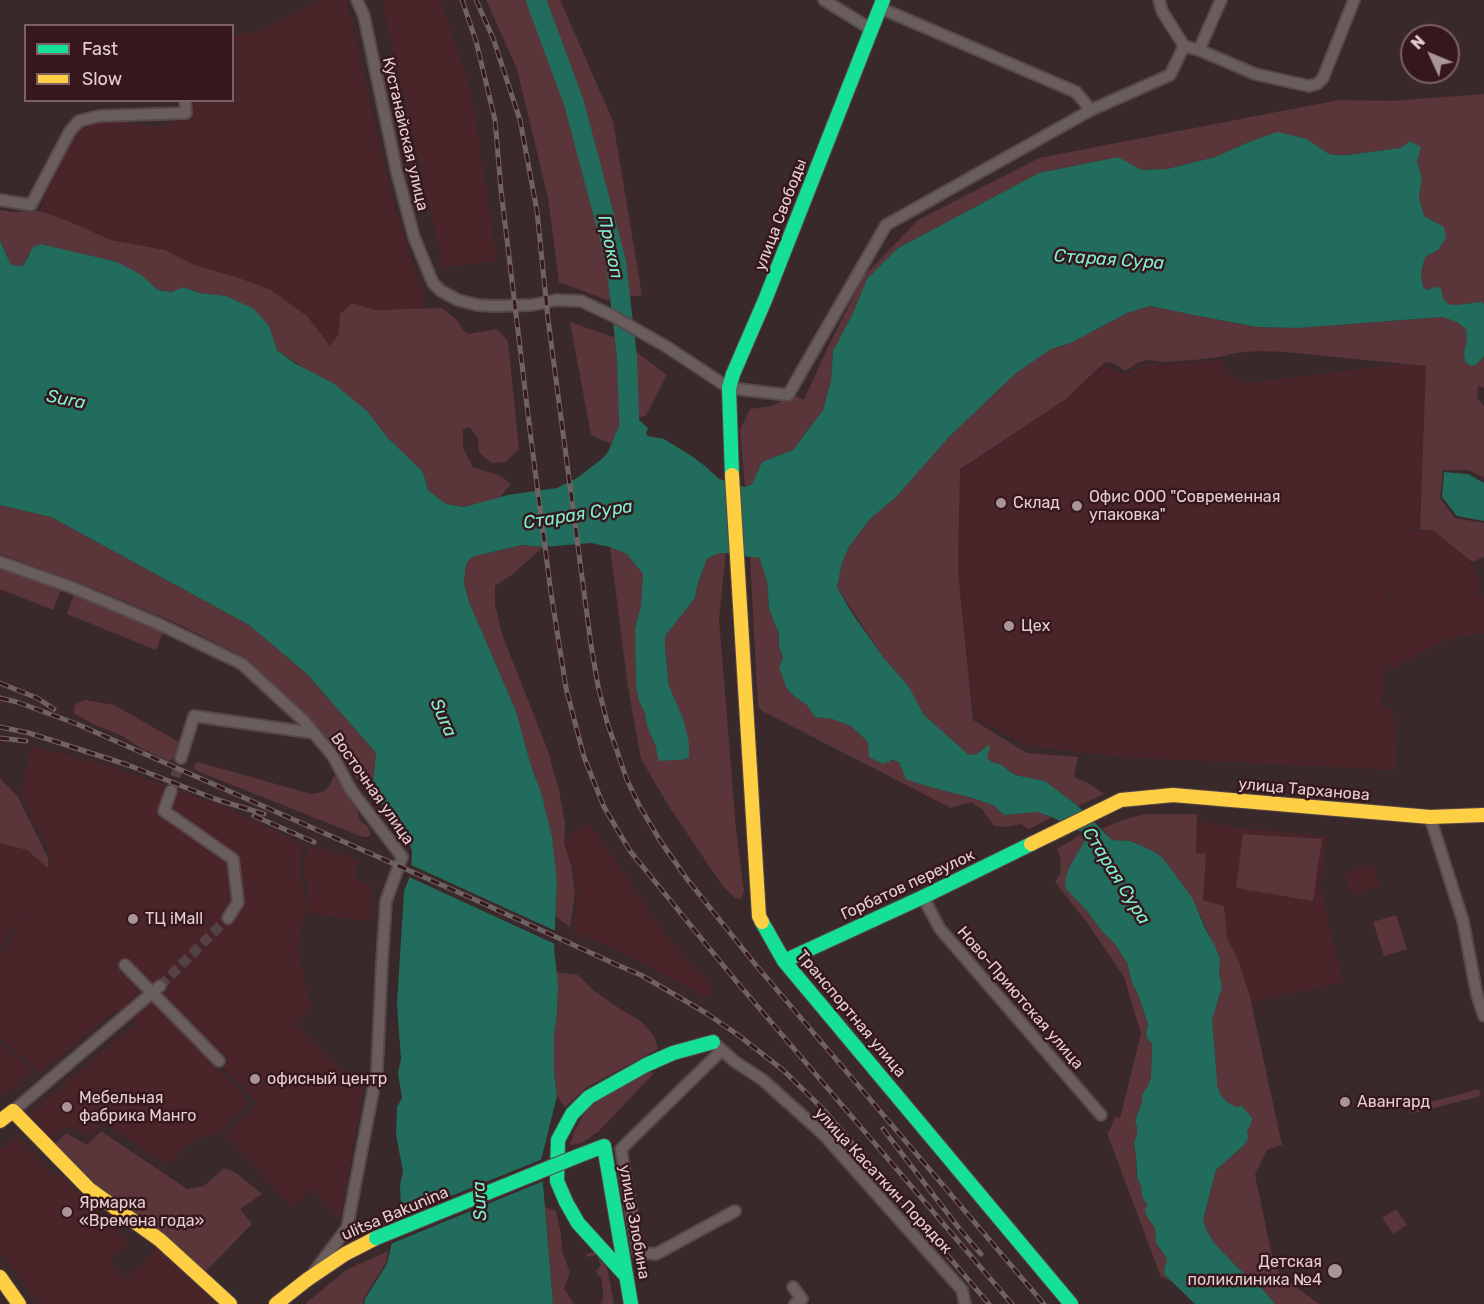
<!DOCTYPE html>
<html>
<head>
<meta charset="utf-8">
<style>
	body { margin:0 }
	#map { position:relative; width:1484px; height:1304px; overflow:hidden; background:#3a292b; font-family:Rubik,sans-serif }
	canvas { display:block }
	.legend { position:absolute; left:24px; top:24px; width:210px; height:78px; box-sizing:border-box; background:#36181c; border:2px solid #7c6164; margin:0; padding:8px 10px; list-style:none; font-size:18px; color:#e5cfd1 }
	.legend li { display:flex; align-items:center; gap:12px; height:30px }
	.legend b { width:30px; border:2px solid #7c6164 }
	.north { position:absolute; left:1400px; top:24px; width:60px; height:60px; box-sizing:border-box; background:#36181c; border:2px solid #7c6164; border-radius:50%; rotate:314deg; font-size:16px; font-weight:700; line-height:24px; text-align:center; color:#e5cfd1 }
	.north::after { content:''; display:block; margin:auto; width:21px; height:27px; background:#a99597; clip-path:polygon(50% 0,100% 100%,50% 72%,0 100%) }
</style>
</head>
<body>
<div id="map">
<canvas width="1484" height="1304"></canvas>
<ul class="legend">
<li><b style="height:8px;background:#16e098"></b>Fast</li>
<li><b style="height:8px;background:#ffcf43"></b>Slow</li>
</ul>
<div class="north">N</div>
</div>
<script>
const c = document.querySelector('canvas').getContext('2d');
c.lineJoin = 'round';
function fill(path, color) { c.fillStyle = color; c.fill(path, 'evenodd'); }
const poly = rows => new Path2D(rows.map(r => 'M' + r).join(''));
function stroke(path, color, width, dash) { c.strokeStyle = color; c.lineWidth = width; c.lineCap = dash ? 'butt' : 'round'; c.setLineDash(dash || []); c.stroke(path); }
function write(font, color, halo, rows, align = 'center') {
  c.font = font + ' Rubik,sans-serif'; c.lineWidth = 5; c.setLineDash([]); c.textBaseline = 'middle'; c.strokeStyle = halo; c.fillStyle = color; for (const [text, x, y, turn = 0] of rows) {
    c.save(); c.translate(x, y); c.rotate((+turn || 0) * Math.PI / 180); c.textAlign = isNaN(turn) ? turn : align; if (halo) c.strokeText(text, 0, 0); c.fillText(text, 0, 0); c.restore();
  }
}
fill(poly([
	[322,0,346,0,390,189,425,303,425,309,375,310,352,303,340,314,339,334,331,347,322,337,236,277,194,265,165,250,111,240,68,221,40,211,45,193,68,146,86,123,122,121,155,127,191,117,189,101,232,100,233,36,260,30],
	[382,0,440,0,471,91,497,261,444,268],
	[1221,360,1231,375,1243,383,1433,361,1418,529,1396,530,1390,593,1381,704,1393,710,1397,770,1123,757,1028,746,975,718,959,572,961,470,1065,401,1103,367,1113,368,1121,374,1129,373,1148,363,1162,365],
	[1397,530,1434,531,1473,565,1484,599,1484,633,1448,639,1385,672],
	[31,746,112,767,223,806,303,844,299,866,306,904,297,948,311,1008,297,1025,363,1090,340,1220,312,1188,291,1207,225,1134,257,1103,223,1067,228,1059,153,988,127,1011,116,1011,39,1072,0,1037,0,960,2,952,45,875,0,949,0,843,27,850,49,868,50,853,21,796],
	[1177,817,1234,827,1327,837,1320,886,1343,982,1240,1005,1221,930,1195,873],
	[589,823,666,935,715,989,706,997,615,950,573,931,578,895,573,864,566,843,568,835,571,834],
	[308,846,350,857,358,863,355,879,371,885,370,922,307,912,308,890,304,868],
	[1373,863,1380,887,1352,895,1345,872],
	[149,996,250,1103,246,1105,217,1134,193,1140,172,1161,162,1163,104,1122,88,1138,66,1125,49,1143,28,1116,96,1057,135,1025,131,1012],
	[0,1043,33,1071,0,1098],
	[17,1135,54,1177,59,1173,129,1242,109,1261,126,1279,138,1269,156,1247,191,1278,216,1304,39,1304,0,1251,0,1150]
]), '#492529');
fill(poly([
	[486,0,560,0,613,121,642,295,607,300,559,282,548,198,517,69],
	[1484,94,1484,304,1481,302,1456,305,1448,304,1443,299,1435,287,1427,290,1423,287,1421,273,1425,257,1438,250,1434,221,1424,217,1419,197,1422,178,1417,161,1420,147,1411,141,1402,148,1347,155,1329,154,1307,139,1249,142,1215,157,1167,169,1142,170,1118,157,1039,173,898,248,867,279,853,313,833,351,831,380,823,410,793,450,762,462,752,484,745,487,740,430,750,409,772,406,793,395,804,400,827,349,864,276,918,220,1039,158,1339,100,1391,101],
	[0,210,13,212,40,211,68,221,111,240,165,250,194,265,236,277,271,290,307,316,330,346,339,334,340,314,352,303,375,310,442,308,457,320,463,330,469,334,497,329,508,341,519,449,506,462,492,463,479,453,478,438,469,427,463,429,463,448,473,467,501,476,511,484,499,498,464,507,446,504,428,490,423,472,387,437,368,412,277,350,269,326,226,296,199,293,183,287,172,292,157,290,140,274,66,250,41,244,28,254,23,266,10,265,6,253,0,241],
	[1150,306,1199,316,1257,327,1298,328,1442,317,1457,322,1466,329,1467,338,1464,353,1465,362,1471,366,1476,365,1484,356,1484,388,1478,385,1477,398,1484,406,1484,478,1469,470,1443,470,1440,498,1455,518,1484,523,1484,557,1472,562,1434,531,1420,529,1426,366,1286,352,1258,351,1236,353,1220,357,1194,360,1164,362,1147,360,1137,363,1129,369,1123,370,1119,366,1110,362,1104,363,1065,400,960,469,958,572,973,720,1027,753,1078,757,1074,777,1088,783,1104,794,1078,806,1066,797,1045,781,1015,775,1000,764,992,762,987,758,987,754,985,747,977,754,969,755,924,715,909,687,883,657,837,587,842,563,849,547,870,519,896,497,950,436,1015,374,1051,349,1071,343,1127,313],
	[570,322,619,339,667,375,646,415,634,420,624,421,617,430,611,444,591,435],
	[0,505,51,517,249,625,307,674,376,753,373,783,378,800,361,785,347,764,298,707,240,655,174,622,98,590,0,554],
	[522,545,543,547,513,574,495,586,495,604,502,634,548,751,559,790,565,824,564,844,571,864,575,894,570,927,556,917,557,883,541,792,531,766,516,711,469,602,464,583,466,564,470,559,475,556],
	[610,547,627,554,643,574,641,605,635,629,636,686,639,701,645,713,647,726,655,744,660,761,681,760,689,758,675,703,669,686,665,648,665,636,695,598,697,586,707,559,716,554,726,553,719,618,736,830,744,891,741,899,735,898,722,885,670,808,641,759,628,687],
	[750,557,759,557,767,581,769,608,775,625,779,633,779,646,783,658,784,679,787,689,795,697,807,705,815,717,832,719,851,726,868,742,870,757,899,762,907,779,923,785,972,798,993,805,1004,815,1037,812,1052,817,1029,829,1021,824,1007,827,994,826,982,809,971,802,951,808,764,712,758,707],
	[0,566,61,590,53,610,0,589],
	[74,594,164,630,156,650,67,614],
	[85,700,114,705,179,742,180,749,173,759,168,761,141,748,122,736,93,724,75,714,74,710,74,707,76,704],
	[198,762,311,794,323,792,330,785,333,777,337,776,342,781,355,804,360,820,368,827,371,834,368,837,363,837,197,771,193,767,196,763],
	[0,778,18,797,48,858,48,868,27,850,0,843],
	[1147,814,1197,814,1196,853,1206,854,1203,900,1224,906,1227,938,1239,962,1250,997,1282,1145,1267,1150,1255,1175,1272,1256,1280,1275,1319,1304,1275,1304,1259,1285,1239,1269,1214,1243,1208,1233,1203,1220,1216,1170,1243,1146,1247,1132,1252,1121,1252,1118,1247,1114,1227,1102,1221,1095,1217,1085,1217,1078,1212,1020,1222,987,1219,972,1220,959,1193,899,1163,858,1153,851,1130,841,1112,840,1102,828,1129,818],
	[1084,833,1086,836,1085,841,1074,859,1068,870,1066,888,1087,911,1101,930,1115,944,1128,965,1132,983,1138,994,1148,1024,1146,1032,1147,1038,1152,1044,1151,1077,1148,1086,1142,1095,1142,1103,1137,1115,1135,1123,1137,1126,1137,1134,1134,1144,1136,1156,1136,1170,1137,1178,1141,1186,1142,1196,1147,1205,1155,1228,1156,1243,1166,1257,1167,1262,1164,1268,1165,1275,1173,1282,1161,1277,1107,1133,1111,1128,1114,1117,1119,1118,1121,1115,1141,1034,1124,977,1088,924,1055,882,1060,874,1061,859,1057,849],
	[1243,834,1322,839,1313,901,1236,888],
	[1396,915,1407,949,1384,956,1373,922],
	[556,972,578,975,593,990,620,1009,641,1021,654,1036,658,1049,587,1087,565,1107,557,1096,554,1073,554,1034,557,1014,558,985],
	[649,1072,654,1073,599,1131,582,1143,570,1145,575,1130,587,1109,602,1098],
	[1479,1089,1481,1096,1410,1114,1408,1108],
	[101,1131,187,1189,204,1186,224,1168,236,1173,262,1194,240,1209,252,1224,206,1271,83,1175,54,1145,66,1133,87,1145],
	[545,1207,556,1211,561,1234,562,1252,570,1272,564,1288,574,1304,553,1304],
	[1396,1209,1407,1225,1393,1234,1382,1218],
	[388,1251,386,1263,364,1298,363,1304,305,1304,346,1270],
	[597,1251,604,1258,609,1277,614,1304,601,1304,603,1300,603,1291,601,1278,595,1271,601,1266,597,1255,588,1257,586,1254]
]), '#5a3539');
fill(poly([
	[1277,132,1307,139,1329,154,1337,155,1347,155,1401,148,1410,141,1421,147,1417,161,1422,178,1419,197,1424,216,1444,227,1446,238,1438,250,1425,257,1421,273,1423,287,1427,290,1435,287,1441,288,1443,299,1448,304,1456,305,1481,302,1484,304,1484,356,1476,365,1471,366,1465,362,1464,353,1467,338,1466,329,1457,322,1442,317,1298,328,1257,327,1199,316,1150,306,1127,313,1071,343,1051,349,1015,374,950,436,896,497,870,519,849,547,842,563,837,587,852,613,883,657,909,687,924,715,969,755,977,754,988,745,990,747,987,758,992,762,1000,764,1015,775,1045,781,1066,797,1078,806,1112,840,1130,841,1153,851,1163,858,1193,899,1205,928,1215,946,1220,959,1219,972,1222,987,1212,1020,1217,1078,1217,1085,1221,1095,1227,1102,1236,1107,1242,1106,1252,1118,1252,1121,1247,1132,1248,1139,1243,1146,1216,1170,1203,1220,1208,1233,1214,1243,1239,1269,1259,1285,1275,1304,1195,1304,1165,1275,1164,1268,1167,1262,1166,1257,1156,1243,1155,1228,1148,1218,1145,1211,1147,1205,1142,1196,1141,1186,1137,1178,1136,1156,1134,1143,1137,1134,1137,1126,1135,1123,1137,1115,1142,1103,1142,1095,1148,1086,1151,1077,1152,1044,1147,1038,1146,1032,1148,1024,1138,994,1132,983,1128,965,1115,944,1101,930,1087,911,1066,889,1065,882,1068,870,1074,859,1085,841,1084,833,1052,817,1037,812,1004,815,993,805,972,798,923,785,906,779,899,762,892,760,883,764,869,757,868,742,851,726,832,719,815,717,807,705,795,697,787,689,779,667,783,658,779,646,779,633,775,625,769,608,767,581,759,557,750,557,726,553,716,554,707,559,697,586,695,598,665,636,665,648,669,686,684,721,689,744,689,758,681,760,659,761,655,744,647,726,645,713,639,701,636,686,635,629,641,605,643,574,627,554,610,547,591,543,543,547,522,545,475,556,470,559,466,564,464,583,469,602,516,711,531,766,541,792,552,837,557,883,554,949,558,985,557,1014,554,1034,554,1073,557,1096,541,1160,553,1304,364,1304,365,1299,387,1264,401,1204,400,1185,403,1171,396,1135,397,1107,402,1098,398,1073,401,1059,397,1004,404,891,411,874,412,851,407,836,400,823,378,800,373,783,376,753,307,674,249,625,51,517,0,505,0,241,11,265,23,266,33,247,41,244,117,262,140,274,158,290,172,292,183,287,199,293,226,296,254,309,269,326,277,350,296,364,333,383,368,412,387,437,423,472,428,490,446,504,464,507,508,495,557,488,577,478,603,458,608,452,617,430,624,421,634,420,639,420,648,428,646,434,648,436,664,439,693,457,705,466,719,479,745,487,752,484,762,462,793,450,823,410,831,380,833,351,853,313,867,279,898,248,1039,173,1118,157,1142,170,1167,169,1215,157,1249,142],
	[1444,472,1468,474,1484,483,1484,521,1457,516,1442,497]
]), '#216c5c');
fill(poly([
	[409,864,558,932,557,945,407,876],
	[545,1158,546,1180,388,1245,394,1219]
]), '#3a292b');
stroke(poly([
	[536,0,574,103,616,262,627,357,630,446]
]), '#216c5c', 20);
stroke(poly([
	[171,791,181,758],
	[160,986,228,918]
]), '#544244', 10, [10, 5]);
const street = poly([
	[357,0,364,16,397,173,414,237,433,283,441,291,458,300,477,305,495,306,532,305,556,300,581,301,611,315,667,347,729,388,788,395,886,225,1091,110],
	[824,0,871,29],
	[1159,0,1162,11,1184,46],
	[880,8,1076,92,1091,110,1170,75,1184,46],
	[1184,46,1199,50,1255,74,1309,86,1317,84,1323,78,1354,0],
	[1199,50,1221,0],
	[0,200,31,205,70,131,79,121,99,116,186,113,185,100],
	[0,562,71,587,159,624,242,664,303,720,333,756,351,790,402,857,386,901,382,962,377,1070,347,1228,314,1272],
	[181,758,194,716,314,733],
	[171,791,164,811,233,859,238,902,228,918],
	[1430,817,1463,921,1477,995,1484,1016],
	[923,897,940,929,1101,1115],
	[125,965,219,1061],
	[713,1042,734,1061,763,1080,824,1135,962,1290,965,1304],
	[722,1050,621,1149,638,1252,656,1254,735,1211],
	[13,1111,160,986],
	[793,1287,802,1299,795,1304]
]);
const fast = poly([
	[732,475,729,388,733,374,765,300,883,0],
	[762,922,784,961,1071,1304],
	[784,961,923,897,1031,844],
	[578,1156,604,1146,631,1304],
	[626,1276,578,1223,566,1202,557,1181,558,1140,572,1114,589,1097,646,1065,673,1053,713,1042]
]);
const slow = poly([
	[732,475,759,916,762,922],
	[1031,844,1121,800,1173,795,1430,817,1484,815],
	[0,1121,13,1111,89,1189,160,1240,230,1304],
	[0,1277,19,1304],
	[276,1304,308,1279,345,1254,376,1238]
]);
stroke(street, '#574849', 14);
stroke(fast, '#574849', 16);
stroke(slow, '#574849', 16);
stroke(street, '#6a5d5e', 10);
stroke(fast, '#16e098', 14);
stroke(slow, '#ffcf43', 14);
const rail = poly([
	[462,0,476,41,495,120,501,190,531,439,551,593,566,688,584,757,604,807,630,851,736,981,1012,1304],
	[476,0,493,38,520,120,537,211,548,319,591,645,598,686,607,722,627,780,640,807,661,842,687,879,755,964,1044,1304],
	[0,683,37,698,54,709],
	[0,698,17,702,77,724,469,897,615,964,641,975,706,1013,738,1035,783,1070,824,1110,989,1304],
	[0,727,29,733,128,765,215,799,264,814],
	[0,738,26,741],
	[254,816,314,842],
	[883,1129,958,1227,981,1254]
]);
stroke(rail, '#706263', 5);
stroke(rail, '#36181c', 3, [9]);
const fastBridge = poly([
	[376,1238,578,1156]
]);
stroke(fastBridge, '#574849', 16, []);
stroke(fastBridge, '#16e098', 14);
for (const [x, y, r, color] of [
	[1001,503,6,"#a99597"],
	[1077,506,6,"#a99597"],
	[1009,626,6,"#a99597"],
	[133,919,6,"#a99597"],
	[255,1079,6,"#a99597"],
	[1345,1102,6,"#a99597"],
	[67,1107,6,"#a99597"],
	[67,1212,6,"#a99597"],
	[1335,1271,8,"#a99597"]
]) { const dot = new Path2D(); dot.arc(x, y, r, 0, 2 * Math.PI); c.fillStyle = color; c.fill(dot); stroke(dot, '#36181c', 2); }
write('16px', '#e5cfd1', '#36181c', [
	["Кустанайская улица",405,134,77],
	["улица Свободы",781,215,-69],
	["Восточная улица",372,789,55],
	["улица Тарханова",1304,790,5],
	["Горбатов переулок",908,885,-25],
	["Ново-Приютская улица",1020,998,49],
	["Транспортная улица",851,1014,50],
	["улица Касаткин Порядок",883,1181,47],
	["ulitsa Bakunina",395,1214,-23],
	["улица Злобина",634,1222,80]
]);
write('16px', '#e5cfd1', '#36181c', [
	["Офис ООО \"Современная",1089,497],
	["упаковка\"",1089,515],
	["Склад",1013,503],
	["Цех",1021,626],
	["ТЦ iMall",145,919],
	["офисный центр",267,1079],
	["Мебельная",79,1098],
	["фабрика Манго",79,1116],
	["Авангард",1357,1102],
	["Ярмарка",79,1203],
	["«Времена года»",79,1221],
	["Детская",1322,1262,"right"],
	["поликлиника №4",1322,1280,"right"]
], 'left');
write('italic 18px', '#7ef0d4', '#36181c', [
	["Прокоп",610,247,78],
	["Старая Сура",1109,260,4],
	["Sura",66,400,11],
	["Старая Сура",578,515,-9],
	["Sura",443,718,66],
	["Старая Сура",1116,876,58],
	["Sura",480,1201,-93]
]);
</script>
</body>
</html>
